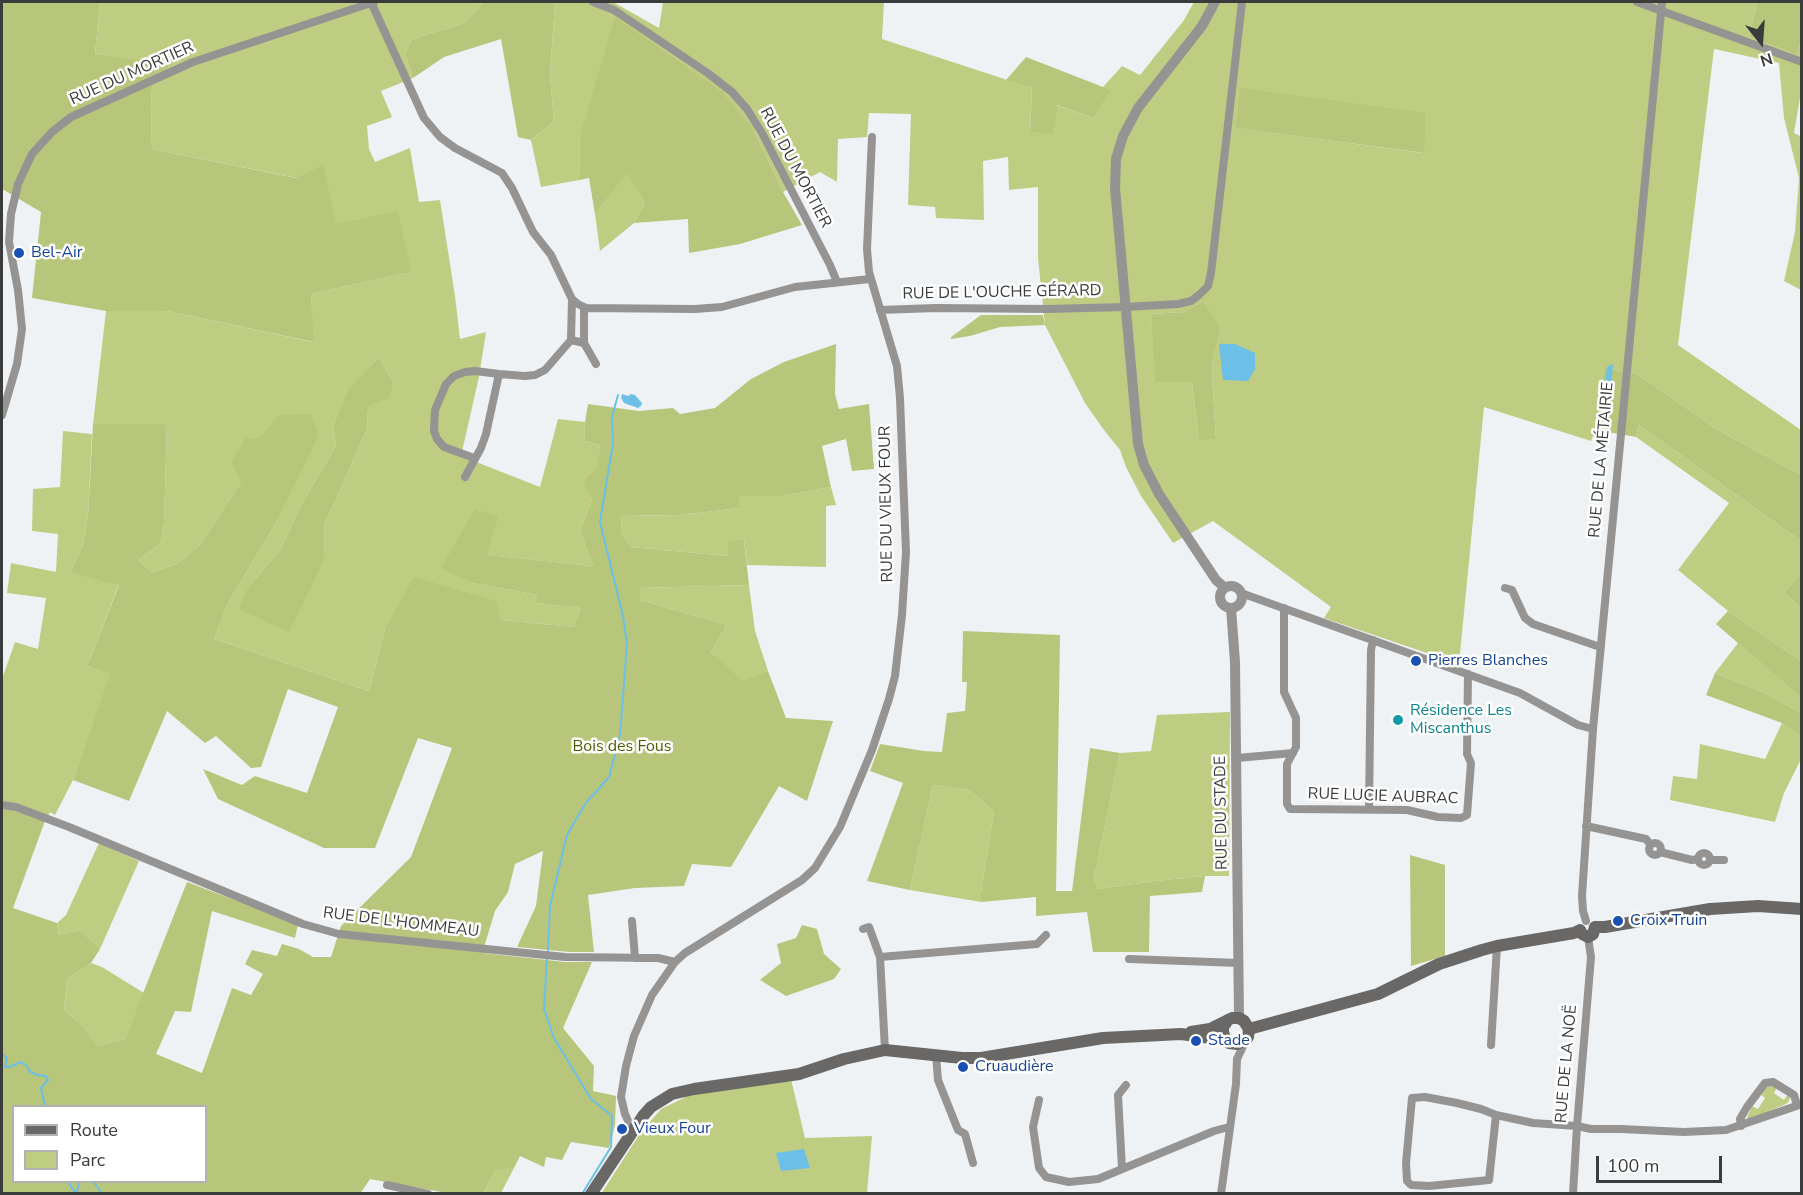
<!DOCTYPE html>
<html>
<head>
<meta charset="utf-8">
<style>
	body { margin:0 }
	#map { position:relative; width:1803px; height:1195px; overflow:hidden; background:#eff2f5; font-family:"Nunito Sans",sans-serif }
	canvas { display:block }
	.frame { position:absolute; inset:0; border:3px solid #3a3c3c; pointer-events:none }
	.legend { position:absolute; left:12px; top:1105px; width:195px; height:78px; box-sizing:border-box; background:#fff; border:2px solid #b0b1b1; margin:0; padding:8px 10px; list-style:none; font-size:18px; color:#3a3c3c }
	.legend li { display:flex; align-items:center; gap:12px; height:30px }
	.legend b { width:30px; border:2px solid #b0b1b1 }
	.north { position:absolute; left:1731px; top:12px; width:60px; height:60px; -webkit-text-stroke:4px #fff; paint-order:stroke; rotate:163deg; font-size:16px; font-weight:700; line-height:24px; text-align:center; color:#3a3c3c }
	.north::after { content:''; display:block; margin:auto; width:21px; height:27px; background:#3a3c3c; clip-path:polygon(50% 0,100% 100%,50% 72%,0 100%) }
	.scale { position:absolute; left:1596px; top:1156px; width:126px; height:27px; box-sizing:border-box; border:3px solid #3a3c3c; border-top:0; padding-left:8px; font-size:18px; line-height:21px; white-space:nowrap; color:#3a3c3c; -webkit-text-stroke:4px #fff; paint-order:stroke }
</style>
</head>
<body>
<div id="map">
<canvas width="1803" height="1195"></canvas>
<div class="frame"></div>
<ul class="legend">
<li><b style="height:8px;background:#696866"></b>Route</li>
<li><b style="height:16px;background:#bfcd83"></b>Parc</li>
</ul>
<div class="north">N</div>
<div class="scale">100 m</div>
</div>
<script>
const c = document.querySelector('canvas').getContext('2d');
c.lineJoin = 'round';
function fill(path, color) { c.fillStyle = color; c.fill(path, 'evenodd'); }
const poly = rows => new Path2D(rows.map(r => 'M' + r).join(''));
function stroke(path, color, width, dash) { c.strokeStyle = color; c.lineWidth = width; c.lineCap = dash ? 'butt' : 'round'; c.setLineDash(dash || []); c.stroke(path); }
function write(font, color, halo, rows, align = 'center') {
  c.font = font + ' "Nunito Sans",sans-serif'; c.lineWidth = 5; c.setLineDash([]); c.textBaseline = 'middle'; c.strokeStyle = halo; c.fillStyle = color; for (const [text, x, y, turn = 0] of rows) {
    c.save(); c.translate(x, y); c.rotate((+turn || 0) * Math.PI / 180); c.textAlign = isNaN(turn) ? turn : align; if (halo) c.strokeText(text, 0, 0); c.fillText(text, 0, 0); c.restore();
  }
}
fill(poly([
	[100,2,483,2,465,23,412,39,405,54,413,78,381,91,392,117,367,126,369,149,375,162,410,148,419,202,440,200,455,296,460,339,486,332,479,377,461,456,540,487,558,419,585,422,584,441,600,445,592,499,580,531,593,566,486,555,472,583,538,595,538,603,580,608,574,627,501,620,385,629,369,691,214,639,229,601,274,526,292,487,241,482,200,545,176,564,152,572,138,560,161,543,164,523,167,424,93,424,106,311,167,311,313,342,311,294,411,272,336,224,297,178,152,149,151,109,152,88,170,65,95,54],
	[379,357,394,384,390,396,368,407,367,429,324,526,325,558,247,589,281,549,298,511,336,445,333,425,348,391],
	[555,2,613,2,659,28,663,2,884,2,882,39,1032,88,1030,131,1054,133,1056,105,1093,118,1110,90,1103,87,1122,66,1140,75,1184,20,1194,2,1757,2,1749,37,1797,55,1801,39,1801,92,1794,133,1802,137,1801,290,1784,281,1795,232,1799,178,1784,118,1779,63,1714,49,1678,345,1801,430,1801,475,1718,430,1637,374,1604,368,1596,430,1591,441,1484,407,1459,664,1324,618,1331,607,1213,521,1173,543,1141,496,1126,467,1120,450,1104,430,1085,403,1045,325,1038,258,1038,187,1009,190,1008,157,983,161,984,220,936,218,935,207,908,205,911,114,869,113,867,137,838,139,837,182,820,172,783,192,754,131,580,136,579,180,541,187,531,140,554,121,550,75],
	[1426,113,1423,153,1237,128],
	[1185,312,1221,329,1213,355,1212,376,1216,439,1199,439,1192,382,1156,382,1151,314],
	[627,172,645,203,634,223,600,251,595,214],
	[1639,425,1801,541,1801,572,1784,593,1801,608,1801,661,1728,611,1678,570,1729,503,1636,437],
	[63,431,92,434,88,516,83,545,70,573,119,584,87,666,111,674,73,780,55,815,50,812,45,821,12,810,2,809,2,679,15,642,38,649,46,598,7,593,11,563,56,572,58,534,32,531,33,489,60,487],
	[831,487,836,505,826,506,826,567,747,565,744,540,728,556,631,547,622,534,621,516,679,515,740,508,738,496,783,496],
	[749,585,755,631,768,671,743,682,711,652,727,625,640,600,639,588],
	[1738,643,1801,698,1801,713,1767,694,1715,673],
	[1230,712,1229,876,1205,876,1155,881,1098,889,1094,878,1120,753,1151,751,1157,715],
	[1782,723,1801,737,1801,759,1784,793,1775,822,1670,800,1673,776,1697,779,1700,744,1765,759],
	[933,785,969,790,994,811,981,893,981,902,910,890],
	[99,843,139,861,100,949,80,930,59,935,57,923,66,915],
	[91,963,102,967,144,993,125,1039,98,1046,81,1024,64,1010,67,979],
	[791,1079,805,1138,872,1136,867,1193,601,1194,641,1132,661,1109,692,1094],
	[1774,1086,1777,1088,1774,1093,1784,1100,1788,1094,1790,1097,1789,1101,1786,1104,1751,1119,1747,1118,1752,1106,1758,1109,1765,1098,1760,1094,1766,1087],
	[495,1168,514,1168,501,1193,484,1194]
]), '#bfcd83');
fill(poly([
	[2,2,100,2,95,54,171,64,152,88,151,109,152,149,296,178,323,165,336,224,398,211,411,272,311,294,314,342,167,311,106,311,32,298,41,212,2,189],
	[483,2,555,2,550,75,554,121,531,140,518,137,501,39,444,57,413,78,405,54,412,39,465,23],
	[1757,2,1801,2,1801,39,1797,55,1749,37],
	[615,17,722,92,754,131,783,192,802,225,740,244,689,253,688,219,634,223,645,203,627,173,595,214,589,178,579,180,580,136],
	[1026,57,1103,87,1111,90,1093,118,1057,105,1054,134,1030,132,1032,88,1006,80],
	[1240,88,1426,113,1424,153,1236,128],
	[1203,302,1221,329,1213,356,1212,376,1216,439,1199,440,1192,382,1155,382,1151,314,1185,312],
	[981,315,1043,315,1045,325,1000,327,970,336,951,339,951,337],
	[836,344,835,394,839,409,869,404,874,469,852,471,846,439,822,446,831,487,783,496,739,496,740,508,679,515,621,516,622,534,631,547,728,556,728,542,744,540,749,585,640,588,640,600,727,625,711,652,743,681,768,671,786,718,833,721,807,801,779,786,731,867,692,864,684,886,635,888,588,895,594,952,569,952,517,947,536,906,543,851,515,864,508,892,495,911,485,944,484,953,565,962,592,962,563,1028,594,1066,593,1091,616,1096,615,1125,609,1148,571,1142,562,1160,546,1157,544,1167,520,1156,514,1168,495,1169,484,1193,447,1193,370,1179,360,1194,2,1193,2,809,12,810,45,821,13,908,57,923,59,935,80,930,100,949,91,963,67,979,64,1010,81,1024,98,1046,125,1039,187,882,298,924,295,938,212,911,191,1012,175,1011,156,1054,202,1073,232,988,251,995,263,974,245,964,252,950,277,956,282,944,299,949,313,957,331,957,341,926,411,857,452,748,418,738,375,848,324,848,218,799,203,769,242,785,255,776,307,793,338,707,288,689,261,767,251,768,216,736,205,743,167,711,129,801,73,780,110,674,87,666,119,585,70,573,83,545,88,516,93,424,167,424,164,523,161,543,138,560,152,572,176,564,200,545,241,482,231,462,246,438,259,439,279,415,311,414,319,435,274,526,229,601,214,639,369,691,385,629,414,577,496,601,501,620,574,627,580,608,537,603,538,595,472,583,441,568,475,509,498,517,487,555,593,566,580,531,592,499,583,482,596,469,600,445,584,441,585,422,588,404,639,411,673,408,680,414,715,408,751,379,784,362],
	[14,1106,206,1106,206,1182,14,1182],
	[379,357,394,384,390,397,368,407,367,429,324,526,325,558,289,632,239,609,247,589,281,549,298,511,336,445,333,425,348,390],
	[1604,368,1637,374,1718,430,1801,475,1801,541,1639,425,1636,437,1596,430],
	[1801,572,1801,608,1784,593],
	[1728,611,1801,661,1801,698,1716,624],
	[963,631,1060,635,1056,891,1072,891,1090,748,1120,753,1094,878,1098,889,1155,881,1205,876,1202,892,1150,896,1149,952,1093,952,1087,912,1036,916,1036,897,981,902,981,893,994,811,969,790,933,785,910,890,867,881,903,783,870,771,880,744,924,751,942,752,947,713,965,711,967,682,962,682],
	[1715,673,1767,694,1801,713,1801,737,1782,723,1706,695],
	[1410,855,1445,865,1445,956,1411,966],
	[802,925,817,929,824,954,841,969,834,979,786,996,760,980,781,963,777,944,796,938]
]), '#b7c67b');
fill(poly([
	[1219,344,1235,344,1255,353,1255,369,1248,381,1223,380],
	[1613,364,1609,406,1603,406,1607,367],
	[622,394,628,396,631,394,635,395,642,403,641,406,638,408,624,403,621,398],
	[804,1149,810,1168,781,1171,776,1153]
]), '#6cbfe7');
stroke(poly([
	[548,951,550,906,567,835,585,804,609,777,620,735,627,644,623,616,600,522,613,443,612,417,618,395],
	[547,957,544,1009,554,1038,591,1099,612,1116,611,1147,582,1194],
	[2,1054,7,1058,5,1067,9,1067,21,1062,27,1066,29,1071,37,1075,46,1076,48,1080,41,1088,45,1106],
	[68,1182,74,1191,77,1191,79,1182],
	[94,1182,102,1194]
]), '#6cbfe7', 2);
stroke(poly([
	[371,2,424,118,440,137,455,148,502,173,512,188,533,232,551,255,572,299,578,304,586,308,695,309,722,307,795,287,870,279],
	[593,2,614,10,709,74,732,92,747,109,762,133,830,265,837,282],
	[1637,2,1802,62],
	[880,310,936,308,1049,309,1125,307,1178,304,1191,301,1199,295,1208,286,1211,273,1242,2],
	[571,340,584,343,596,364],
	[584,343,584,307],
	[2,415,17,364,22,329,18,290,9,242,11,214,18,184,32,154,52,132,71,117,193,62,374,2],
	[474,458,444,447,437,439,434,431,435,410,446,384,454,376,465,372,475,371,499,374],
	[465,477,481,448,486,434,499,374,525,376,535,375,545,370,571,340,572,299],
	[1505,588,1512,590,1525,618,1533,624,1600,647],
	[1241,593,1520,693,1578,725,1593,729],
	[1284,608,1284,692,1296,718,1296,747,1287,764,1287,804,1290,809,1407,810,1438,817,1461,818,1467,815,1471,763,1467,754,1468,674],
	[1237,758,1293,753],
	[2,805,16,807,69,827,303,924,339,934,565,957,658,958,675,962],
	[1369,809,1371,650,1373,640],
	[1586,826,1646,839,1650,844],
	'1649 849a6 6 0 1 1 12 0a6 6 0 1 1-12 0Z',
	[1660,852,1692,860,1698,859],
	'1698 859a6 6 0 1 1 12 0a6 6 0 1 1-12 0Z',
	[1711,860,1724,860],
	[632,921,635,958],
	[1586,921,1583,911,1582,896,1593,729,1662,2],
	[863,929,869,927,880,957],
	[1129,959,1239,963],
	[1491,1045,1497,946],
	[885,1050,880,957,1037,944,1046,935],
	[936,1055,938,1080,958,1130,965,1134,973,1163],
	[1039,1100,1033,1127,1039,1168,1046,1177,1069,1182,1098,1179,1214,1131,1229,1127],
	[1496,1115,1489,1180,1429,1186,1411,1185,1407,1181,1406,1163,1412,1098,1425,1097,1457,1103,1481,1109,1496,1115,1533,1123,1577,1126,1591,1129,1621,1129,1684,1132,1726,1130,1802,1104],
	[1741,1126,1740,1119,1747,1107,1765,1083,1773,1082,1794,1095,1797,1105],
	[634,1128,629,1123,625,1114,621,1097,626,1066,634,1036,652,995,675,962,685,953,802,880,815,868,840,827,872,750,889,699,895,676,902,615,906,552,900,398,897,366,869,272,867,249,872,137],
	[1122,1169,1118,1095,1126,1085],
	[387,1185,428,1194],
	[1221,1194,1236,1084,1237,1059,1246,1040],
	[1573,1194,1577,1126,1591,957,1588,937]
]), '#959493', 8);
stroke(poly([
	[1215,2,1202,26,1138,108,1123,136,1116,159,1115,188,1138,444,1144,465,1159,494,1216,580,1225,588],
	'1220 597a11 11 0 1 1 22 0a11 11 0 1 1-22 0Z',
	[1231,608,1235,662,1239,1018]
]), '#959493', 10);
stroke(poly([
	[1595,927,1605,927,1710,909,1758,906,1802,909],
	[1580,930,1582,934,1588,937,1593,934,1595,927],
	[1249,1029,1378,994,1439,964,1482,950,1497,946,1574,933,1580,930],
	[1191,1032,1210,1029,1232,1018,1239,1018,1244,1021,1249,1029,1248,1037,1246,1040,1237,1044,1229,1043,1225,1039,1223,1032,1223,1027,1228,1020],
	[591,1194,643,1116,651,1107,672,1094,694,1089,799,1074,844,1059,885,1050,962,1058,981,1058,1103,1038,1181,1034,1211,1038,1223,1035]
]), '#696866', 12);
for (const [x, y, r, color] of [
	[19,253,6,"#1a4fb4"],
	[1416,661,6,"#1a4fb4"],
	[1398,720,6,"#0f9aa8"],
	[1618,921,6,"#1a4fb4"],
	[1196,1041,6,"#1a4fb4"],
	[963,1067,6,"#1a4fb4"],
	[622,1129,6,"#1a4fb4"]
]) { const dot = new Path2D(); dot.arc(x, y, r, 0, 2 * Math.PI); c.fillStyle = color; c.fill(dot); stroke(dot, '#fff', 2); }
write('16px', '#3a3c3c', '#fff', [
	["RUE DU MORTIER",132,74,-24],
	["RUE DU MORTIER",795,168,62],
	["RUE DE L'OUCHE GÉRARD",1002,293,-1],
	["RUE DE LA MÉTAIRIE",1602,460,-85],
	["RUE DU VIEUX FOUR",887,504,-91],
	["RUE LUCIE AUBRAC",1383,797,2],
	["RUE DU STADE",1222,813,-91],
	["RUE DE L'HOMMEAU",401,923,7],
	["RUE DE LA NOË",1567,1064,-85]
]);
write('16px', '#164399', '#fff', [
	["Bel-Air",31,253],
	["Pierres Blanches",1428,661],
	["Croix Truin",1630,921],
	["Stade",1208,1041],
	["Cruaudière",975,1067],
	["Vieux Four",634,1129]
], 'left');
write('16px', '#0d838f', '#fff', [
	["Résidence Les",1410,711],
	["Miscanthus",1410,729]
], 'left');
write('16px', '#515c02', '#fff', [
	["Bois des Fous",622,747]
]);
</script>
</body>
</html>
